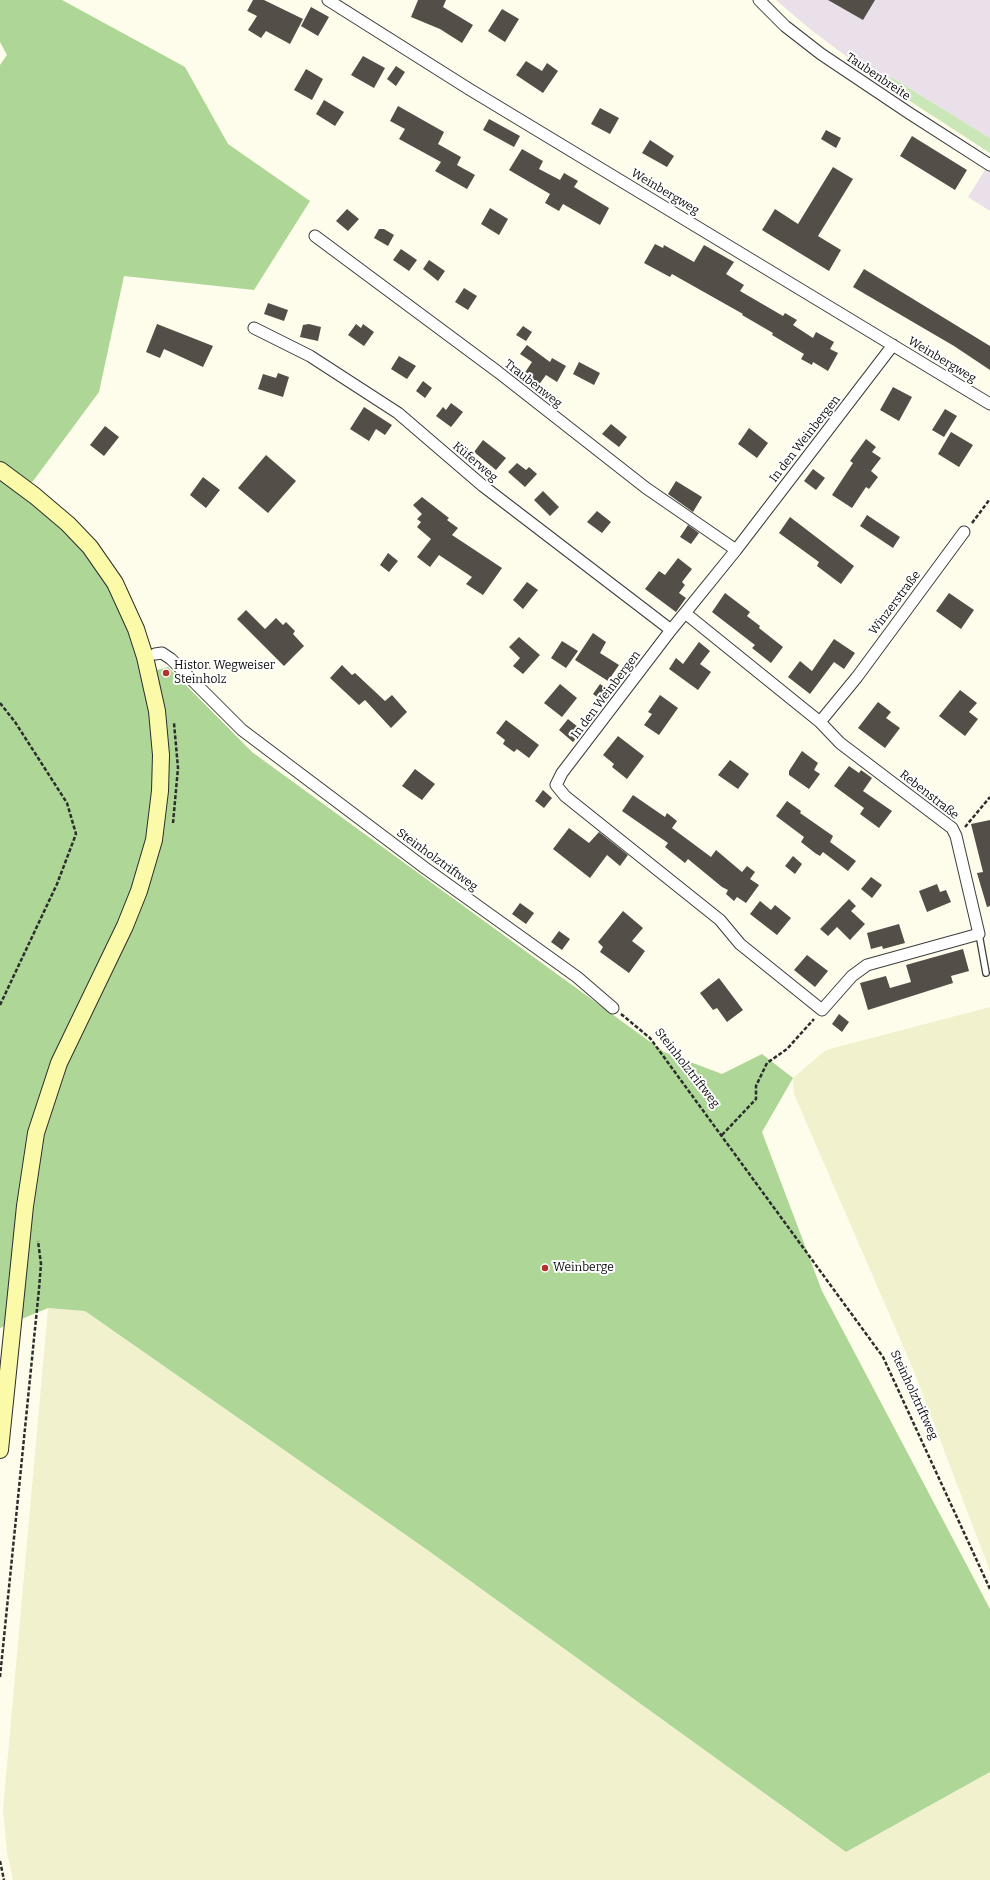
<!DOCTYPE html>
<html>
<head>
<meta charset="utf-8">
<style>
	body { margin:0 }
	canvas { display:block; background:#fefceb }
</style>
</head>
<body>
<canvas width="990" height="1880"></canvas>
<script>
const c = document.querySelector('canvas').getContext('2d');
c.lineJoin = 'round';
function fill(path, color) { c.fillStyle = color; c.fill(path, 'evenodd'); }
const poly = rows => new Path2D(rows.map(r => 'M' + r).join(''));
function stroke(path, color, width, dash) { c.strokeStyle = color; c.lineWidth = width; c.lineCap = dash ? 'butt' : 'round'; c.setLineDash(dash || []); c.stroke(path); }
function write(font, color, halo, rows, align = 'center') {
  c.font = font + ' Bitter,serif'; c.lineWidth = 4; c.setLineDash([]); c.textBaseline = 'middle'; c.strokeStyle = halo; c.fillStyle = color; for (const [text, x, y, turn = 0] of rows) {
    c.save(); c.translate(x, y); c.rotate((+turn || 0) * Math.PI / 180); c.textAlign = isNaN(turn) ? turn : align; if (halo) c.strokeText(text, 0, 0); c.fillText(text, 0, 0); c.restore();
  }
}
fill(poly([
	[776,0,990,0,990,138,891,77,885,85,811,30],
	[990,162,990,211,968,197]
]), '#eae0ea');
fill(poly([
	[990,1007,990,1571,913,1369,794,1094,793,1078,826,1050],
	[48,1308,85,1311,426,1549,846,1852,990,1772,990,1880,13,1880,7,1852,3,1810]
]), '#f1f2cd');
fill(poly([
	[891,77,990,138,990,153,885,85]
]), '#cbe6b7');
fill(poly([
	[0,0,62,0,185,67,228,144,310,201,254,290,124,276,99,392,22,496,64,530,96,566,118,600,143,674,168,667,252,752,664,1052,722,1074,762,1054,793,1078,762,1132,822,1291,990,1609,990,1772,846,1852,426,1549,85,1311,48,1308,0,1328,0,65,7,55,0,42]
]), '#add697');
fill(poly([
	[253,0,264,0,303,19,290,44,266,31,261,38,248,30,257,16,247,11],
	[418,0,446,0,443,7,473,25,462,43,440,29,411,17],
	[828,0,875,0,863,20],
	[311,7,329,17,318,36,301,26],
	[502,9,519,19,505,42,488,31],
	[363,56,385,68,374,88,351,75],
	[526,61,542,71,547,63,558,71,543,93,516,75],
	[396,66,405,72,396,86,387,79],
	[306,69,323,79,312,100,294,90],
	[324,100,344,112,335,126,316,114],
	[398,106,444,132,438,144,461,157,457,165,475,175,467,189,435,171,441,162,399,139,405,129,390,121],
	[600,108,619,118,610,134,591,124],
	[489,119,520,136,514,147,483,130],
	[826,130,841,138,836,148,821,139],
	[912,136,967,170,955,190,900,156],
	[650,140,674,156,667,167,642,153],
	[522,149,543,161,539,169,560,180,564,173,578,181,574,187,609,208,600,225,563,204,559,211,545,203,550,194,509,170],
	[833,167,853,179,818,236,841,250,829,271,762,230,775,209,798,224],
	[490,208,508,219,499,235,481,224],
	[347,209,359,219,348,231,336,221],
	[379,229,384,229,394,235,388,246,374,238],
	[655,244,663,248,664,245,694,262,704,245,734,262,726,274,744,285,740,291,783,316,785,313,797,320,793,325,813,338,816,332,834,342,830,349,838,353,828,371,813,362,812,365,801,359,804,354,772,335,773,333,742,315,743,314,672,274,670,277,644,263],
	[401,249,417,260,409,271,393,260],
	[429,260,445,271,438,281,423,269],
	[864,269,990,346,990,370,954,346,853,287],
	[464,288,477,296,468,310,455,302],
	[268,303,288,310,284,321,264,314],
	[157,324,213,346,203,367,164,349,160,358,146,352],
	[309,324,321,327,318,341,300,337,303,325],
	[356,324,361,328,363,324,374,332,364,346,348,335],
	[523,326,532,332,526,341,516,335],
	[527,345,550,362,552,358,566,366,557,382,546,375,535,390,520,380,532,362,520,354],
	[399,356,416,366,407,379,391,369],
	[579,362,600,373,594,385,573,374],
	[278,373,289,377,283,397,258,389,263,374,276,378],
	[423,381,432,388,425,398,416,391],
	[893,387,912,397,899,421,880,410],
	[451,403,463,412,451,427,436,416,443,407,446,410],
	[364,407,392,425,385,435,376,429,369,441,350,429],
	[945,409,957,416,944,437,932,430],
	[611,424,627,437,619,447,602,434],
	[105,426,119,437,104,456,90,445],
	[749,428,768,443,757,458,738,444],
	[951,432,973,445,959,467,938,454],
	[866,439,876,447,872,452,881,458,871,471,878,477,869,489,866,487,852,508,832,495,853,463,850,461],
	[483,440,506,458,496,470,474,452],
	[266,455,296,481,268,513,238,488],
	[517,463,526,470,529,467,537,474,525,487,508,472],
	[813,469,825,478,816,490,804,481],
	[203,477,220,490,206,508,190,495],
	[676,481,702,497,693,512,668,494],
	[543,491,559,507,550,516,534,500],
	[422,497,449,518,447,520,458,528,452,535,502,568,483,595,466,584,472,577,439,555,430,567,417,557,431,539,417,527,421,522,417,519,422,514,413,505],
	[597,511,611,522,602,533,587,522],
	[867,515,900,537,893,548,860,526],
	[790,517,854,566,841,584,817,566,819,562,779,533],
	[688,525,699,533,691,544,680,537],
	[388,553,398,561,389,572,380,565],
	[678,558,692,569,682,582,685,585,679,593,686,598,676,612,645,589,659,571,665,575],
	[527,582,538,590,523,609,513,600],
	[725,593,750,612,747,616,760,626,759,628,783,647,771,663,752,648,755,645,712,612],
	[949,593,974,610,961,629,936,611],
	[246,610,265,629,276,618,283,625,286,622,295,631,293,634,304,646,284,666,237,619],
	[593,633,606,642,600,653,619,665,608,681,575,660],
	[519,637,540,655,523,674,513,666,520,658,509,647],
	[834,639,855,653,844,669,834,662,810,694,788,677,800,661,812,671],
	[562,641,578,651,566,668,551,658],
	[699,642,710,651,700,664,711,672,698,690,669,669,676,658,683,664],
	[342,665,352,675,355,673,385,701,392,695,407,712,391,728,365,700,359,705,330,678],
	[560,684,577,698,562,717,544,703],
	[600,684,613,693,605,703,593,694],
	[960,690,977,703,969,712,978,719,965,736,939,716],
	[660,695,678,708,659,735,644,725,652,714,648,712],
	[878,702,891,712,886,718,900,728,885,748,858,728],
	[568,719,583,731,573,742,559,730],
	[506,720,539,745,529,758,517,749,514,752,503,744,505,740,496,733],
	[618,736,644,756,627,779,612,767,614,764,603,755],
	[802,751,818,763,814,770,820,774,809,789,789,775,789,771],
	[730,760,749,774,738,789,718,775],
	[849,766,859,773,861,770,872,778,863,791,892,811,879,828,860,814,864,808,834,786],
	[415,769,435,784,422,800,402,786],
	[543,790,552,798,544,808,535,801],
	[633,795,665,817,667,813,677,821,672,828,711,857,716,850,742,872,747,866,755,872,750,879,759,885,746,903,737,897,734,901,726,894,728,890,722,887,688,859,685,863,665,847,668,843,622,811],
	[787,801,801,811,800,813,833,836,830,842,856,861,848,871,823,852,820,856,815,853,801,842,804,837,776,816],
	[990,820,990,906,987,907,977,873,983,872,971,824],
	[569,828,589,843,599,832,628,855,620,866,607,855,590,878,553,849],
	[793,856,802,864,795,874,785,866],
	[871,877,882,885,872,898,861,889],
	[937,884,940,892,946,890,951,902,927,912,919,891],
	[849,899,856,906,851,911,865,924,850,940,837,927,828,936,820,929],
	[760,901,771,910,775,905,791,918,777,935,750,914],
	[520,903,534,913,526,924,512,914],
	[623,911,643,928,632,941,645,951,629,973,600,952,603,947,598,942],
	[899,924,905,943,883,949,882,946,871,949,867,933],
	[559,931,570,939,562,950,551,942],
	[963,949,969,971,951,976,953,983,868,1010,860,983,886,976,890,988,911,982,906,965],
	[807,955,828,971,815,987,794,970],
	[719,978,743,1010,727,1022,717,1008,713,1010,700,993],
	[839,1014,849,1022,842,1032,832,1024]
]), '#534e48');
const lane = poly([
	[979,934,986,973]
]);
const street = poly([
	[328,0,469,89,990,404],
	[759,0,785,26,821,54,909,113,990,165],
	[315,236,498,372,646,488,736,550],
	[254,328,310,356,398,413,483,486,671,630],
	[685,613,820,722,840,743,952,828,956,836,979,934,867,965,852,976,822,1010,740,944,720,920,565,796,556,785,562,773,671,630,685,613,736,550,893,345],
	[155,654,162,653,171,659,242,730,425,868,577,977,613,1008],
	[820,722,857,677,964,532]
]);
const secondary = poly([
	[0,470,35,496,68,524,90,547,115,583,136,629,145,657,157,711,161,755,160,791,154,840,139,891,125,926,59,1063,36,1133,25,1206,0,1450]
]);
stroke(lane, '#3e3e3e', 8);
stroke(street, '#3e3e3e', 13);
stroke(secondary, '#2d2d2d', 18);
stroke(poly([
	[972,523,990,499],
	[0,703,15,722,67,803,76,834,57,884,0,1005],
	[173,823,178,768,174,723],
	[965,827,990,797],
	[621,1014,650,1038,883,1357,990,1589],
	[722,1135,756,1099,756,1086,767,1063,787,1049,814,1019],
	[0,1677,39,1289,41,1264,38,1241],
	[0,1861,4,1880]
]), '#2d2d2d', 2.5, [4, 2]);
stroke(lane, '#fff', 5.5);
stroke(street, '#fff', 11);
stroke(secondary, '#fafaa9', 16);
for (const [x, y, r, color] of [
	[166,673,4,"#b3332c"],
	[545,1268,4,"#b3332c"]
]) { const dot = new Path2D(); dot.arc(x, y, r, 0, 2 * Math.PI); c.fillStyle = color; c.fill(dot); stroke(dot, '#fff', 1.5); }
write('12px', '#0b0b0b', '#fff', [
	["Taubenbreite",878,77,34],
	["Weinbergweg",665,192,31],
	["Weinbergweg",942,360,31],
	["Traubenweg",533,384,38],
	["In den Weinbergen",805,439,-52],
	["Küferweg",475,462,40],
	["Winzerstraße",895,603,-53],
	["In den Weinbergen",606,695,-53],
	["Rebenstraße",929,795,38],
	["Steinholztriftweg",437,860,36],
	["Steinholztriftweg",687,1068,52],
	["Steinholztriftweg",914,1395,65]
]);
write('12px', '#0b0b0b', '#fff', [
	["Histor. Wegweiser",174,666],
	["Steinholz",174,680],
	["Weinberge",553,1268]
], 'left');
</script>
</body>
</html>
